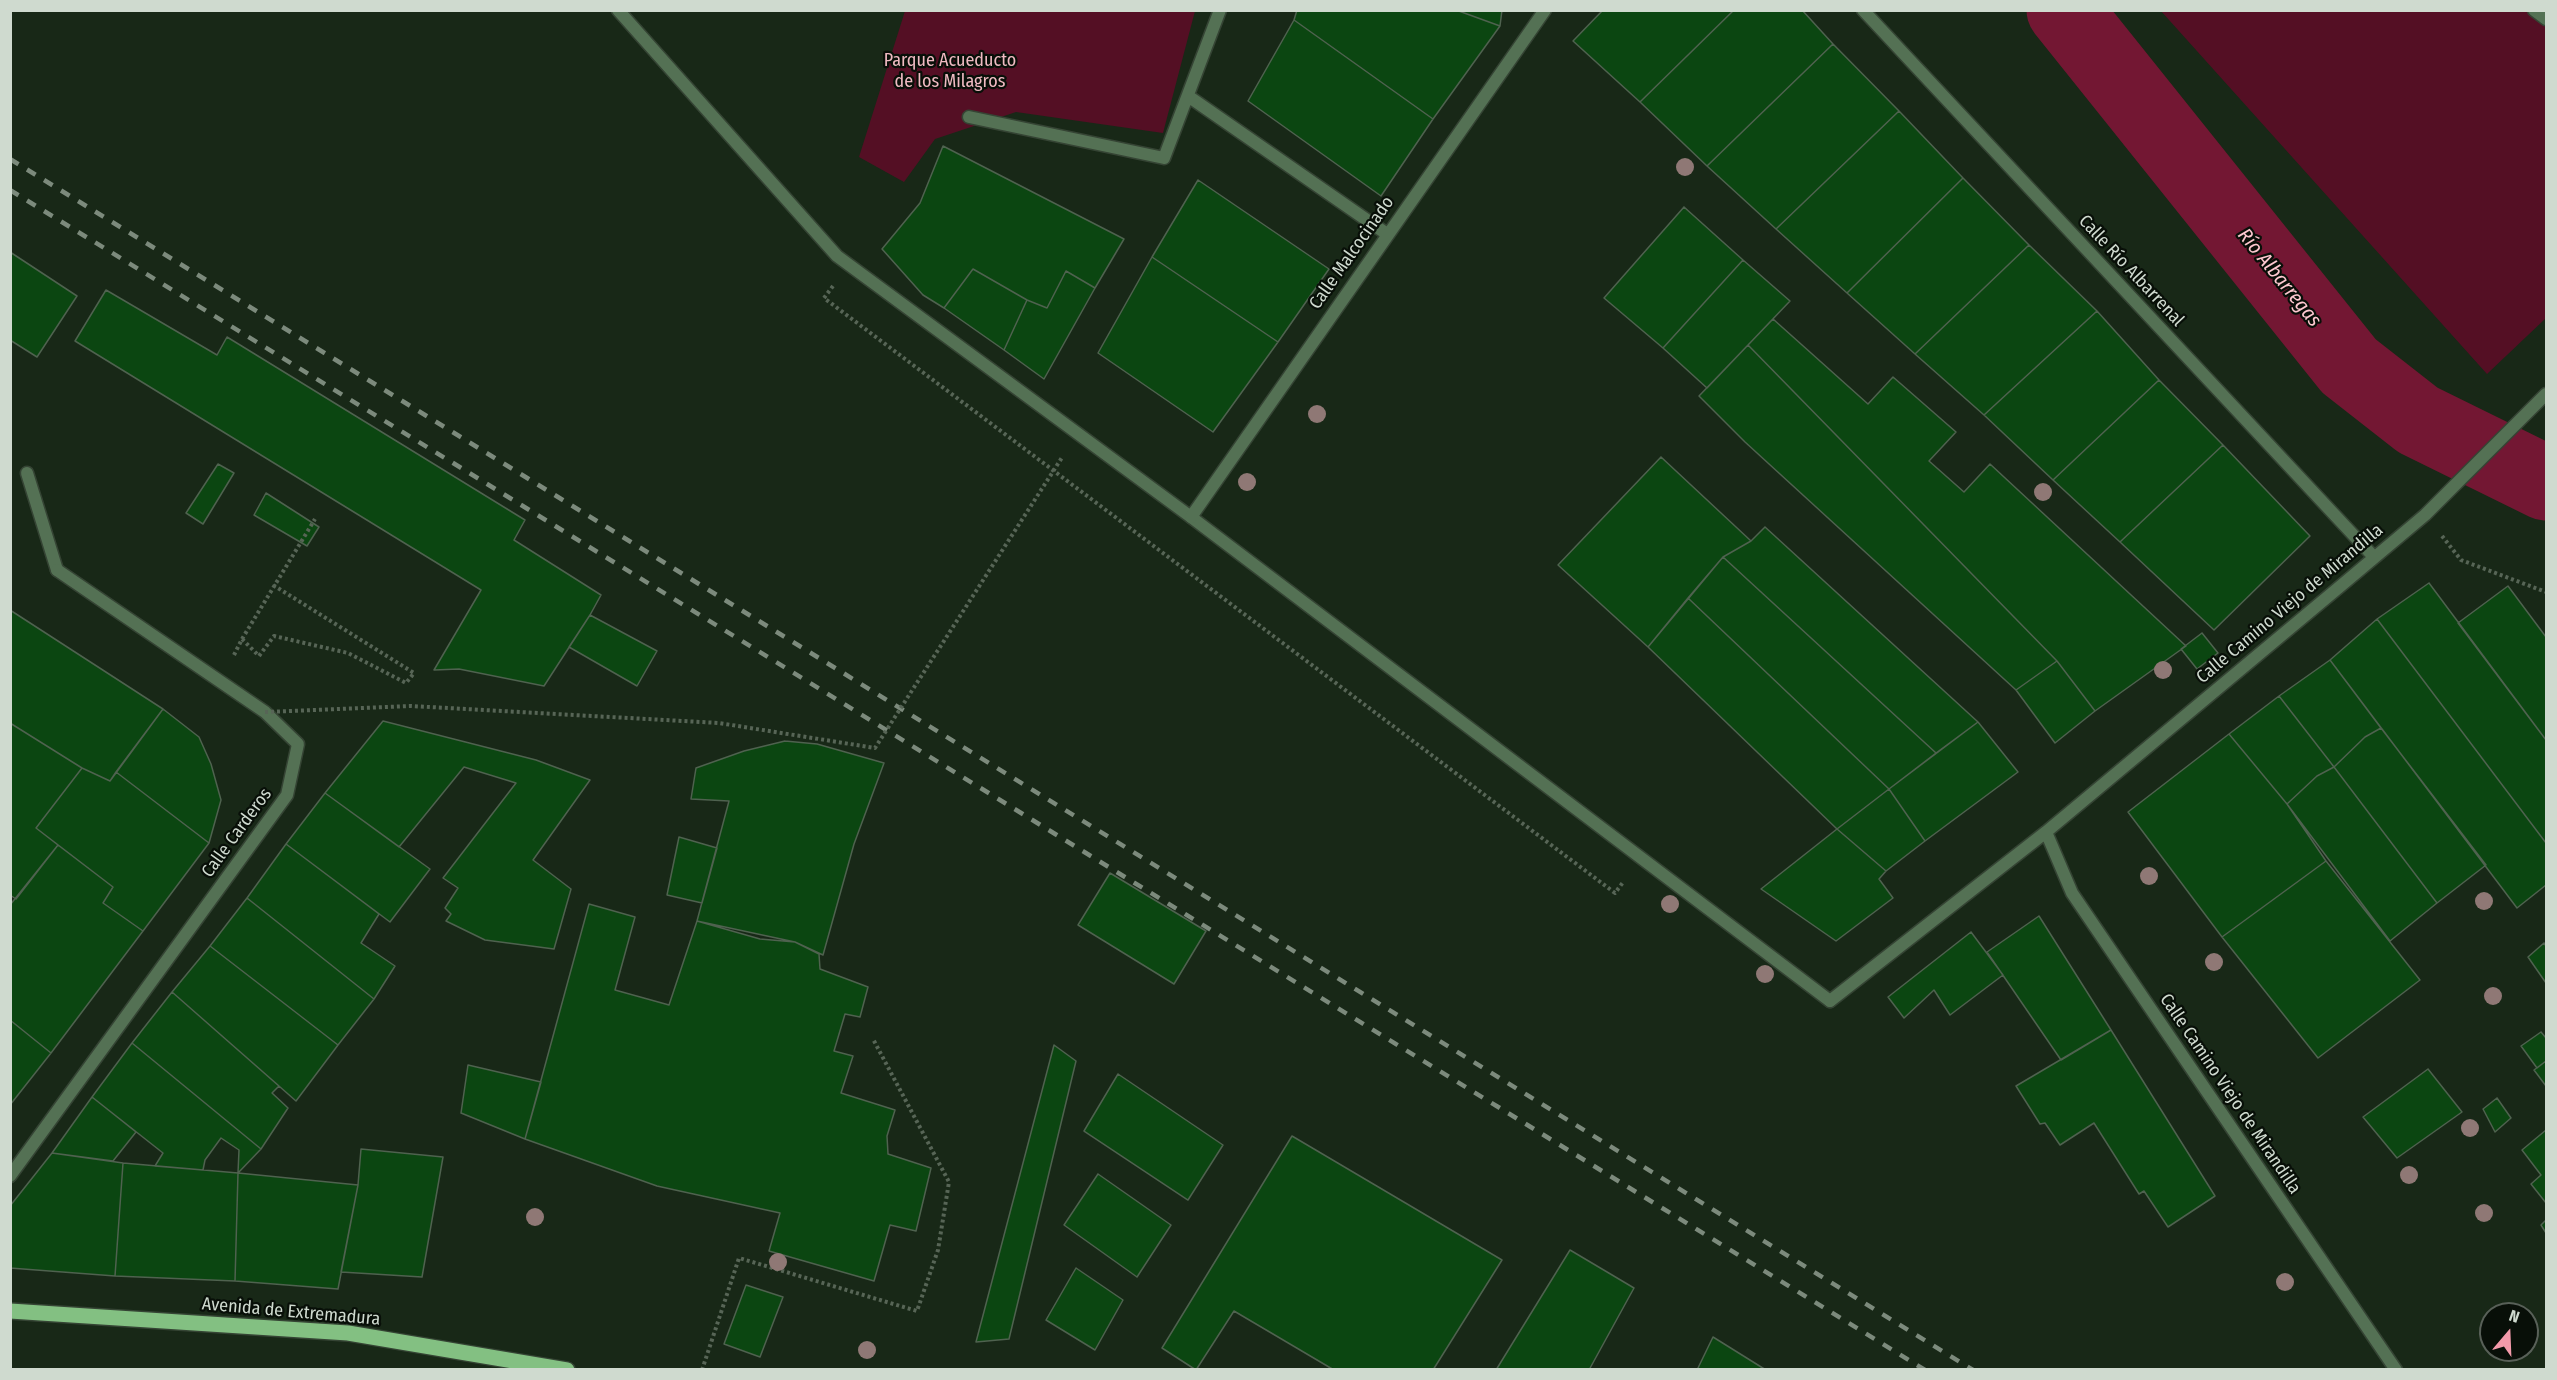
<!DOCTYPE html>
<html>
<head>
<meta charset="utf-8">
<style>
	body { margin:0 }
	#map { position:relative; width:2557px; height:1380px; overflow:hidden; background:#182817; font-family:"Fira Sans Condensed",sans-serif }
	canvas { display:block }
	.frame { position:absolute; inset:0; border:12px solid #cfdacf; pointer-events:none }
	.north { position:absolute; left:2479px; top:1302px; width:60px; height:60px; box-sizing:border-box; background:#080f08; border:2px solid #586058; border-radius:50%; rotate:19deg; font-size:16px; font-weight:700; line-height:24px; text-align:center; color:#cfdacf }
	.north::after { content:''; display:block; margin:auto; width:21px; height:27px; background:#f39aaa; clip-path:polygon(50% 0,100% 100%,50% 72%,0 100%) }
</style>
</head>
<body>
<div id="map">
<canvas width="2557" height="1380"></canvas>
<div class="frame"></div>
<div class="north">N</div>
</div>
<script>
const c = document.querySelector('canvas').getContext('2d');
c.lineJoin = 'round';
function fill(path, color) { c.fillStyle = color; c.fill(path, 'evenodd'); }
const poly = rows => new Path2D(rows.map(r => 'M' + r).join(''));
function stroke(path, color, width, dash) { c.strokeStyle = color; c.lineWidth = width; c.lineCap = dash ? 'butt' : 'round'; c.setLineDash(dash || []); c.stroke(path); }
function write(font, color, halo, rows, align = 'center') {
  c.font = font + ' "Fira Sans Condensed",sans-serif'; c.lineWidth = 4.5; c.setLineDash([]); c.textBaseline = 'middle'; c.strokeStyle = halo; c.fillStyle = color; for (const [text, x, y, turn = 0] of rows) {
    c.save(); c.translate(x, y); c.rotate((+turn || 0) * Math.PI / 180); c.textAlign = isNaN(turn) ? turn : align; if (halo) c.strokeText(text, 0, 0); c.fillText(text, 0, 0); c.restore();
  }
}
fill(poly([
	[905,11,1195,11,1163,133,1016,112,935,139,904,182,859,157],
	[2161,11,2546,11,2546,318,2487,374]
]), '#540f24');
stroke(poly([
	[2064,10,2349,366,2418,420,2546,483]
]), '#731733', 75);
const building = poly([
	[1297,10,1456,10,1500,26,1433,119,1294,20,1297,10],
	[1456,10,1502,10,1500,26,1456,10],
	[1603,10,1734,10,1640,102,1573,41,1603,10],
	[1734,10,1802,10,1833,44,1707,166,1640,102,1734,10],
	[1294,20,1433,119,1381,196,1248,101,1294,20],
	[1833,44,1899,111,1776,229,1707,166,1833,44],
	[1899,111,1963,178,1847,293,1776,229,1899,111],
	[943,146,1124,239,1095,288,1066,271,1047,308,1027,300,973,269,944,308,923,295,882,249,920,203,943,146],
	[1963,178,2029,245,1915,354,1847,293,1963,178],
	[1198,180,1329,269,1278,342,1152,257,1198,180],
	[1684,207,1743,260,1663,348,1604,298,1684,207],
	[2029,245,2097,311,1984,415,1915,354,2029,245],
	[10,252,77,296,37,357,10,340,10,252],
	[1152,257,1278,342,1213,432,1098,353,1152,257],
	[1743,260,1790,301,1707,388,1663,348,1743,260],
	[973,269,1027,300,1004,350,944,308,973,269],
	[1066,271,1095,288,1044,379,1004,350,1027,300,1047,308,1066,271],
	[106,290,217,355,227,337,525,520,514,540,601,595,590,615,544,686,459,669,434,670,481,590,75,341,106,290],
	[2097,311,2159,380,2053,480,1984,415,2097,311],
	[1773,319,1868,404,1893,377,1956,432,1929,461,1964,492,1990,464,2186,646,2095,711,2057,661,1748,345,1773,319],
	[1748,345,2057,661,2016,690,1745,442,1699,396,1748,345],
	[2159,380,2223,445,2120,542,2053,480,2159,380],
	[2223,445,2310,536,2214,630,2120,542,2223,445],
	[1661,457,1751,541,1723,557,1648,647,1558,565,1661,457],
	[218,464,234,473,203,524,186,513,218,464],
	[266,493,319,527,307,546,254,515,266,493],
	[1765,527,1978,722,1936,753,1723,557,1751,541,1765,527],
	[1723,557,1936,753,1889,789,1688,598,1723,557],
	[2429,583,2546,740,2546,843,2377,619,2429,583],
	[2508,586,2546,637,2546,740,2458,623,2508,586],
	[1688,598,1889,789,1837,829,1648,647,1688,598],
	[10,610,163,709,110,781,82,768,10,723,10,610],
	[590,615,657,651,637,686,569,647,590,615],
	[2377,619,2546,843,2546,885,2517,908,2330,660,2377,619],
	[2202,633,2218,653,2197,669,2181,649,2202,633],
	[2330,660,2381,728,2365,737,2334,767,2279,696,2330,660],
	[2057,661,2095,711,2055,743,2016,690,2057,661],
	[2279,696,2334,767,2317,776,2287,804,2229,734,2279,696],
	[163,709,199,737,211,764,221,800,209,843,116,772,163,709],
	[383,721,536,760,590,780,533,860,571,889,554,949,485,940,446,921,451,914,445,908,458,888,443,878,516,783,464,767,399,847,325,793,383,721],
	[1978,722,2018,772,1925,841,1889,789,1978,722],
	[10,723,82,768,36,828,58,845,16,899,10,895,10,723],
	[2381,728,2486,865,2437,903,2334,767,2365,737,2381,728],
	[2229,734,2287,804,2326,861,2222,937,2128,812,2229,734],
	[785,741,817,744,884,763,854,844,823,955,795,942,760,939,697,921,729,801,691,799,696,768,744,751,785,741],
	[2334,767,2437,903,2390,941,2287,804,2317,776,2334,767],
	[82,768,110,781,116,772,209,843,143,931,103,903,113,887,36,828,82,768],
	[1889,789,1925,841,1886,871,1837,829,1889,789],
	[325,793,430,869,390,922,286,844,325,793],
	[1837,829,1886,871,1879,879,1893,898,1836,941,1761,889,1837,829],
	[679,837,717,848,702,903,667,895,679,837],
	[286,844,379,914,361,943,395,966,374,999,247,898,286,844],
	[58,845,113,887,103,903,143,931,51,1053,10,1020,10,905,58,845],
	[2326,861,2420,980,2318,1058,2222,937,2326,861],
	[1110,873,1206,931,1174,984,1078,925,1110,873],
	[247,898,374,999,338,1045,210,946,247,898],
	[589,904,635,917,615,990,669,1005,697,921,795,942,819,954,820,969,868,987,860,1017,845,1014,834,1051,853,1056,841,1093,895,1110,887,1136,888,1154,931,1168,916,1231,890,1225,874,1281,769,1251,780,1213,657,1186,525,1139,589,904],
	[2039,916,2111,1030,2061,1060,1987,952,2039,916],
	[1971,932,2003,975,1950,1015,1934,990,1904,1018,1888,997,1971,932],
	[2544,943,2546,946,2546,983,2528,957,2544,943],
	[210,946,338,1045,296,1101,172,992,210,946],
	[172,992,279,1086,272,1093,288,1108,261,1149,132,1043,172,992],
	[10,1020,51,1053,10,1105,10,1020],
	[2111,1030,2215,1196,2168,1227,2144,1191,2139,1194,2094,1123,2060,1145,2045,1123,2040,1124,2016,1086,2111,1030],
	[2541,1032,2546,1038,2546,1061,2537,1068,2521,1046,2541,1032],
	[132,1043,261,1149,238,1173,239,1150,221,1138,205,1160,203,1170,155,1166,163,1153,92,1097,132,1043],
	[1054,1045,1076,1061,1009,1339,976,1342,1054,1045],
	[2546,1061,2546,1086,2534,1070,2546,1061],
	[468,1065,541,1082,525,1139,461,1113,468,1065],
	[2428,1069,2462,1112,2397,1158,2363,1117,2428,1069],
	[1118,1074,1223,1145,1188,1200,1084,1131,1118,1074],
	[92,1097,136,1132,113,1161,52,1153,92,1097],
	[2497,1098,2511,1118,2495,1132,2483,1109,2497,1098],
	[2546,1130,2546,1203,2531,1184,2541,1175,2522,1150,2546,1130],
	[1292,1136,1502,1260,1433,1370,1334,1370,1234,1311,1196,1370,1162,1348,1292,1136],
	[361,1149,443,1157,422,1277,341,1272,358,1185,361,1149],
	[52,1153,123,1163,115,1276,10,1268,10,1206,52,1153],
	[123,1163,238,1173,235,1281,115,1276,123,1163],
	[238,1173,358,1185,338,1289,235,1281,238,1173],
	[1098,1174,1171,1225,1137,1277,1064,1225,1098,1174],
	[2546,1220,2546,1233,2541,1225,2546,1220],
	[1570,1250,1634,1288,1589,1370,1496,1370,1570,1250],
	[1076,1268,1123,1300,1095,1350,1046,1320,1076,1268],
	[746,1285,783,1297,760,1357,724,1344,746,1285],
	[1713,1337,1766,1370,1697,1370,1713,1337]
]);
fill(building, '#0b4611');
stroke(building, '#4f624f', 1.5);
const lane = poly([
	[618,10,837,256,1191,517,1830,1001],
	[1188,96,1387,234],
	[969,117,1164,158,1220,10],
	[27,473,57,570]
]);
const street = poly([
	[1863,10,2373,556],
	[2534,10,2546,19],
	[1191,517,1545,10],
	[2046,832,2072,893,2396,1370],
	[1830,1001,2046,832,2337,589,2425,515,2546,394],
	[10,1176,287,795,298,744,265,712,57,570]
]);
const primary = poly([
	[10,1311,348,1333,567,1370]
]);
stroke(lane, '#354434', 15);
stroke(street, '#354434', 15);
stroke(primary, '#354434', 18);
stroke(poly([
	[833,286,824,298,1615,893,1624,881],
	[2442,536,2461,560,2546,592],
	[242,639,315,519],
	[234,655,242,639,259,656,274,636,348,653,406,683,414,673,273,585],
	[702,1370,739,1258,917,1311,938,1250,949,1182,873,1039]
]), '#576556', 4, [3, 3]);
stroke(lane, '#547154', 12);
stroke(street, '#547154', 12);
stroke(primary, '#83c082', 15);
stroke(poly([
	[10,159,1973,1370],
	[10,190,1925,1370]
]), '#7c8a7c', 4.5, [10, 10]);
stroke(poly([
	[265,712,411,706,719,723,875,748,1063,456]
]), '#576556', 4, [3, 3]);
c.fillStyle = '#8f7875';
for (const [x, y] of [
	[1685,167],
	[1317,414],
	[1247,482],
	[2043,492],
	[2163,670],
	[2149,876],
	[2484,901],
	[1670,904],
	[2214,962],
	[1765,974],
	[2493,996],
	[2470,1128],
	[2409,1175],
	[2484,1213],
	[535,1217],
	[778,1262],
	[2285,1282],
	[867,1350]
]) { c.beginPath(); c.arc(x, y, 9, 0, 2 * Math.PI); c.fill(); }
write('18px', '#f0bac2', '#080f08', [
	["Parque Acueducto",950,61],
	["de los Milagros",950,82]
]);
write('18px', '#cfdacf', '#080f08', [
	["Calle Malcocinado",1352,253,-55],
	["Calle Río Albarrenal",2131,271,47],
	["Calle Camino Viejo de Mirandilla",2290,604,-40],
	["Calle Carderos",237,833,-54],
	["Calle Camino Viejo de Mirandilla",2230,1094,56],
	["Avenida de Extremadura",291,1312,5]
]);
write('italic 20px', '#fec8d0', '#080f08', [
	["Río Albarregas",2279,278,51]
]);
</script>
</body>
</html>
